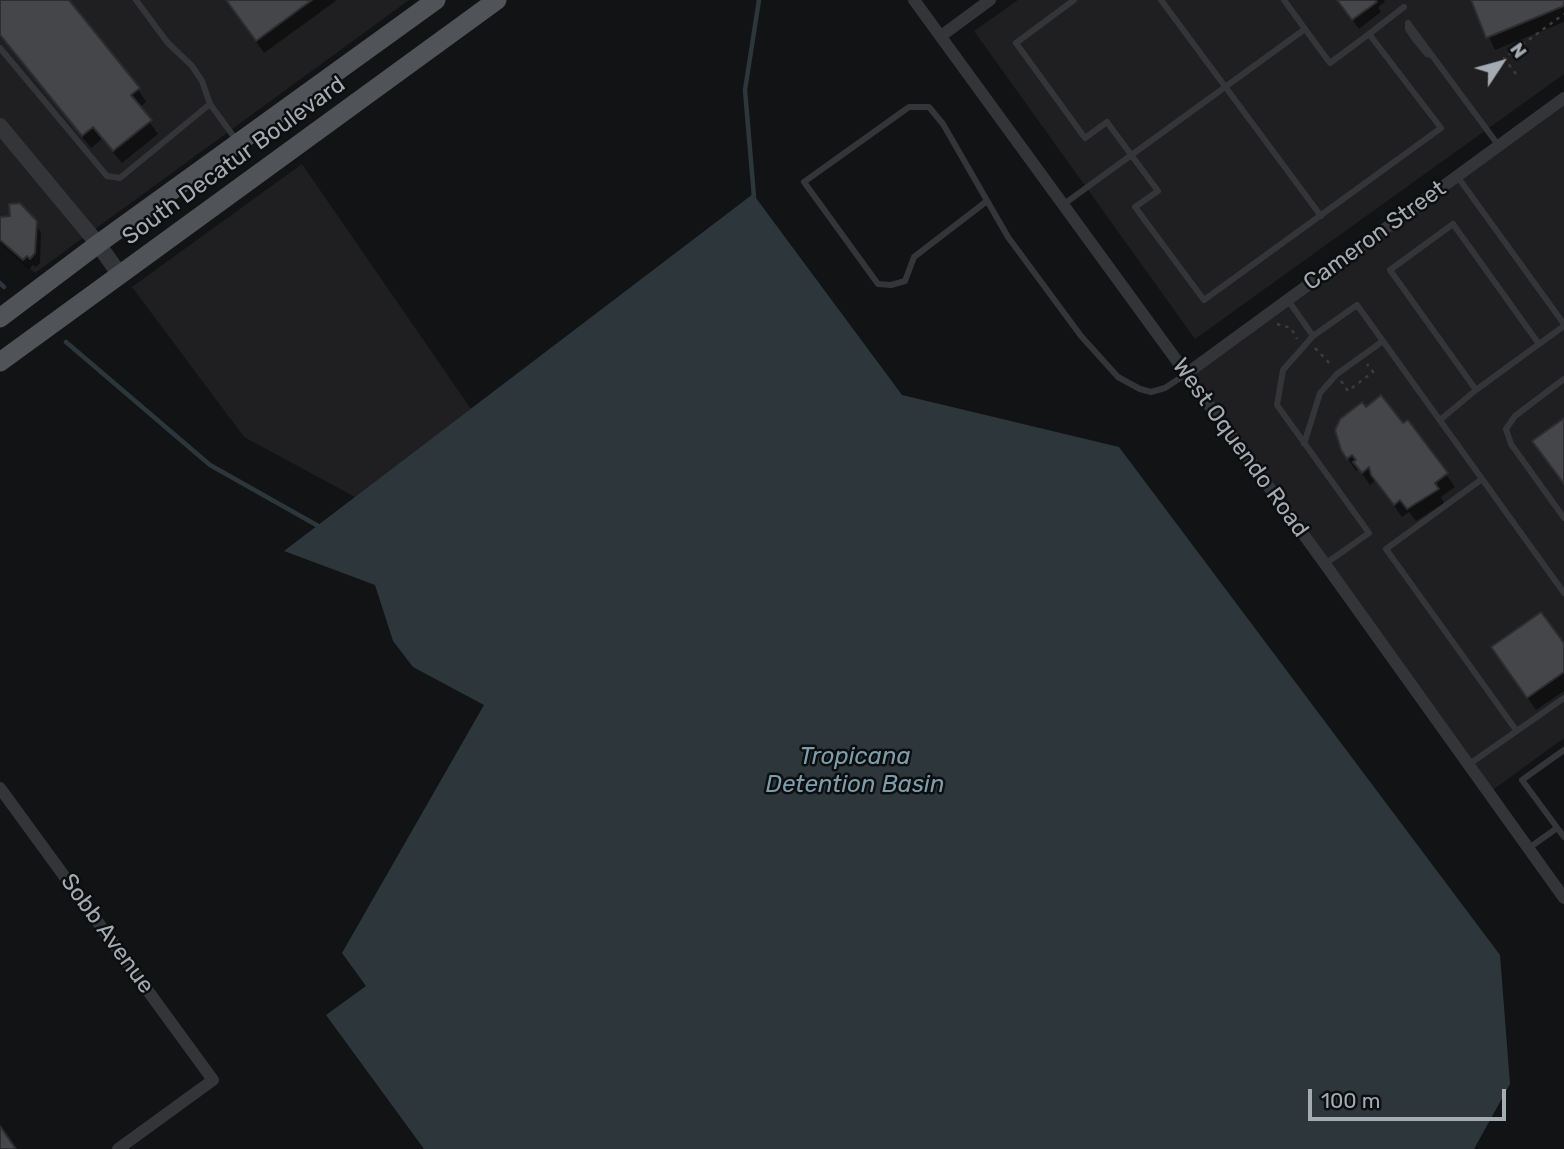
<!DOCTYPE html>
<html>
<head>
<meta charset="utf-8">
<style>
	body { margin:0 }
	#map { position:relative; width:1564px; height:1149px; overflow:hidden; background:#121314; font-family:Rubik,sans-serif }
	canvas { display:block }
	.north { position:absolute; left:1466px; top:28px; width:70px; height:70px; -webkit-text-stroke:5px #0d0e0f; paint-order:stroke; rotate:54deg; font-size:19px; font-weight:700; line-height:28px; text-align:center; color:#a5abb3 }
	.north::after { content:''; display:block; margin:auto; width:24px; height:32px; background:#a5abb3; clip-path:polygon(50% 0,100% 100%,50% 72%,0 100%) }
	.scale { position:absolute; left:1308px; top:1089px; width:198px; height:32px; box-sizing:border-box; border:4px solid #a5abb3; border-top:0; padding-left:9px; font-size:21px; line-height:24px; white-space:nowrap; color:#a5abb3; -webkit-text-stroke:5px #0d0e0f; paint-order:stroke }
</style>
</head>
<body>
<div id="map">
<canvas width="1564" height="1149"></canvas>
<div class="north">N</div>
<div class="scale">100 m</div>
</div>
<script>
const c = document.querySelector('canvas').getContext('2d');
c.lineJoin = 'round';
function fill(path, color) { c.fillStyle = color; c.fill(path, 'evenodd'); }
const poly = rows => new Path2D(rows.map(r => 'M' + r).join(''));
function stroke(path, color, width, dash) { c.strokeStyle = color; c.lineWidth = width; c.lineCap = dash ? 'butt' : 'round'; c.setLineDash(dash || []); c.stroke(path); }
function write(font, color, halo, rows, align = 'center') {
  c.font = font + ' Rubik,sans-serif'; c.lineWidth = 5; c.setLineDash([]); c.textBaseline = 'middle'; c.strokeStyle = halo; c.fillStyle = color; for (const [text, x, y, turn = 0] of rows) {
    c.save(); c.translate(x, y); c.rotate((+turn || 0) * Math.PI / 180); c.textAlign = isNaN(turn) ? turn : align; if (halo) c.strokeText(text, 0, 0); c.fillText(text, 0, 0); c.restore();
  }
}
fill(poly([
	[0,0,409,0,35,273,0,243],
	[1018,0,1564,0,1564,74,1195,339,974,31],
	[1564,98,1564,738,1490,792,1186,374],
	[302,164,471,409,355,497,244,437,132,287]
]), '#1f1f21');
fill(poly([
	[753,194,902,395,1119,447,1500,955,1510,1084,1474,1149,424,1149,326,1015,366,986,342,953,484,705,413,667,393,641,375,585,284,551]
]), '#2d373b');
fill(poly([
	[0,0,66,0,138,89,146,102,139,108,158,134,122,163,102,139,91,148,0,36],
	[227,0,337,0,264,53],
	[1338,0,1384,0,1385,2,1378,7,1381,12,1359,29],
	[1472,0,1564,0,1564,22,1495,50],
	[12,218,35,222,41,233,40,263,36,267,33,265,29,269,0,243,0,219],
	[1366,409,1402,426,1408,422,1455,487,1441,497,1444,503,1416,521,1409,512,1402,517,1376,480,1370,485,1359,469,1356,471,1342,450],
	[1564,646,1564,691,1536,710,1501,661]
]), '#0007');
stroke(poly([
	[754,197,745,90,759,0],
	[0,283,4,287],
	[66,342,210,465,320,527]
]), '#2d373b', 4.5);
const building = poly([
	[0,0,69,0,140,88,131,95,152,120,113,151,93,127,82,136,0,35,0,0],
	[226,0,312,0,256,41,226,0],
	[1337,0,1375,0,1377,2,1352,20,1337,0],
	[1471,0,1564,0,1564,6,1486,38,1471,0],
	[20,203,37,221,35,253,30,259,27,256,23,260,0,240,0,217,10,216,9,204,20,203],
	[1381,395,1403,423,1408,420,1448,473,1435,483,1439,489,1407,509,1400,500,1394,505,1371,475,1369,467,1362,473,1353,462,1356,460,1352,455,1347,459,1341,450,1335,430,1340,419,1362,402,1366,407,1381,395],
	[1564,418,1564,484,1532,441,1564,418],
	[1541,612,1564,643,1564,672,1527,698,1491,647,1541,612],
	[0,1126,16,1149,0,1149,0,1126]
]);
fill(building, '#444649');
stroke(building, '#2d2d30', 2);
stroke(poly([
	[1516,74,1504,58,1564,14],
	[1277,324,1291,328,1297,339],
	[1315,348,1332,366],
	[1341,381,1348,391,1373,372,1367,364]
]), '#3a3c3f', 2.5, [3.5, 5]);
stroke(poly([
	[136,0,167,42,192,66,202,81,210,104],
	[1074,0,1016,43,1085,138,1107,122,1132,156,1158,191,1135,207,1204,300,1441,128,1369,34,1404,7],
	[1161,0,1321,216],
	[1408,23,1499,146],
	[1408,23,1408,29,1414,38,1427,54,1431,55],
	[1305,29,1330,63,1369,34],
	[0,48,107,176,120,178,210,104,237,141],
	[1457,176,1564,324],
	[987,201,914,257,905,281,891,285,878,284,804,182,909,107,929,107,943,124,1008,237,1081,336,1118,377,1140,389,1151,392,1165,388,1186,374],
	[1064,204,1305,29,1284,0],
	[1288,300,1313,336,1283,370,1277,405,1369,533,1325,564],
	[1313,336,1357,305,1564,593],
	[1539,344,1453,224,1390,270,1476,390,1539,344,1564,326],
	[1564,379,1515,416,1506,429,1511,444,1564,518],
	[1440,420,1476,390],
	[1304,444,1320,393,1337,374,1383,341],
	[1482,479,1386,549,1516,730],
	[1564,750,1522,780,1564,837],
	[1468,765,1564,698],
	[1529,848,1557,828]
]), '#343539', 6);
stroke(poly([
	[914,0,1325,564,1564,898],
	[941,36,990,0],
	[1186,374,1564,98],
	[0,788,213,1080,118,1149]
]), '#343539', 12);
stroke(poly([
	[0,126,98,244,120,275]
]), '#343539', 16);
stroke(poly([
	[0,318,98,244,436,0],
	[0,362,497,0]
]), '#505357', 19);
write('23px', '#a5abb3', '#0d0e0f', [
	["South Decatur Boulevard",234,161,-36],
	["Cameron Street",1375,236,-36],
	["West Oquendo Road",1240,448,54],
	["Sobb Avenue",107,934,54]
]);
write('italic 24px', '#7e9dac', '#0d0e0f', [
	["Tropicana",855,757],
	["Detention Basin",855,785]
]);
</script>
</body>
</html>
